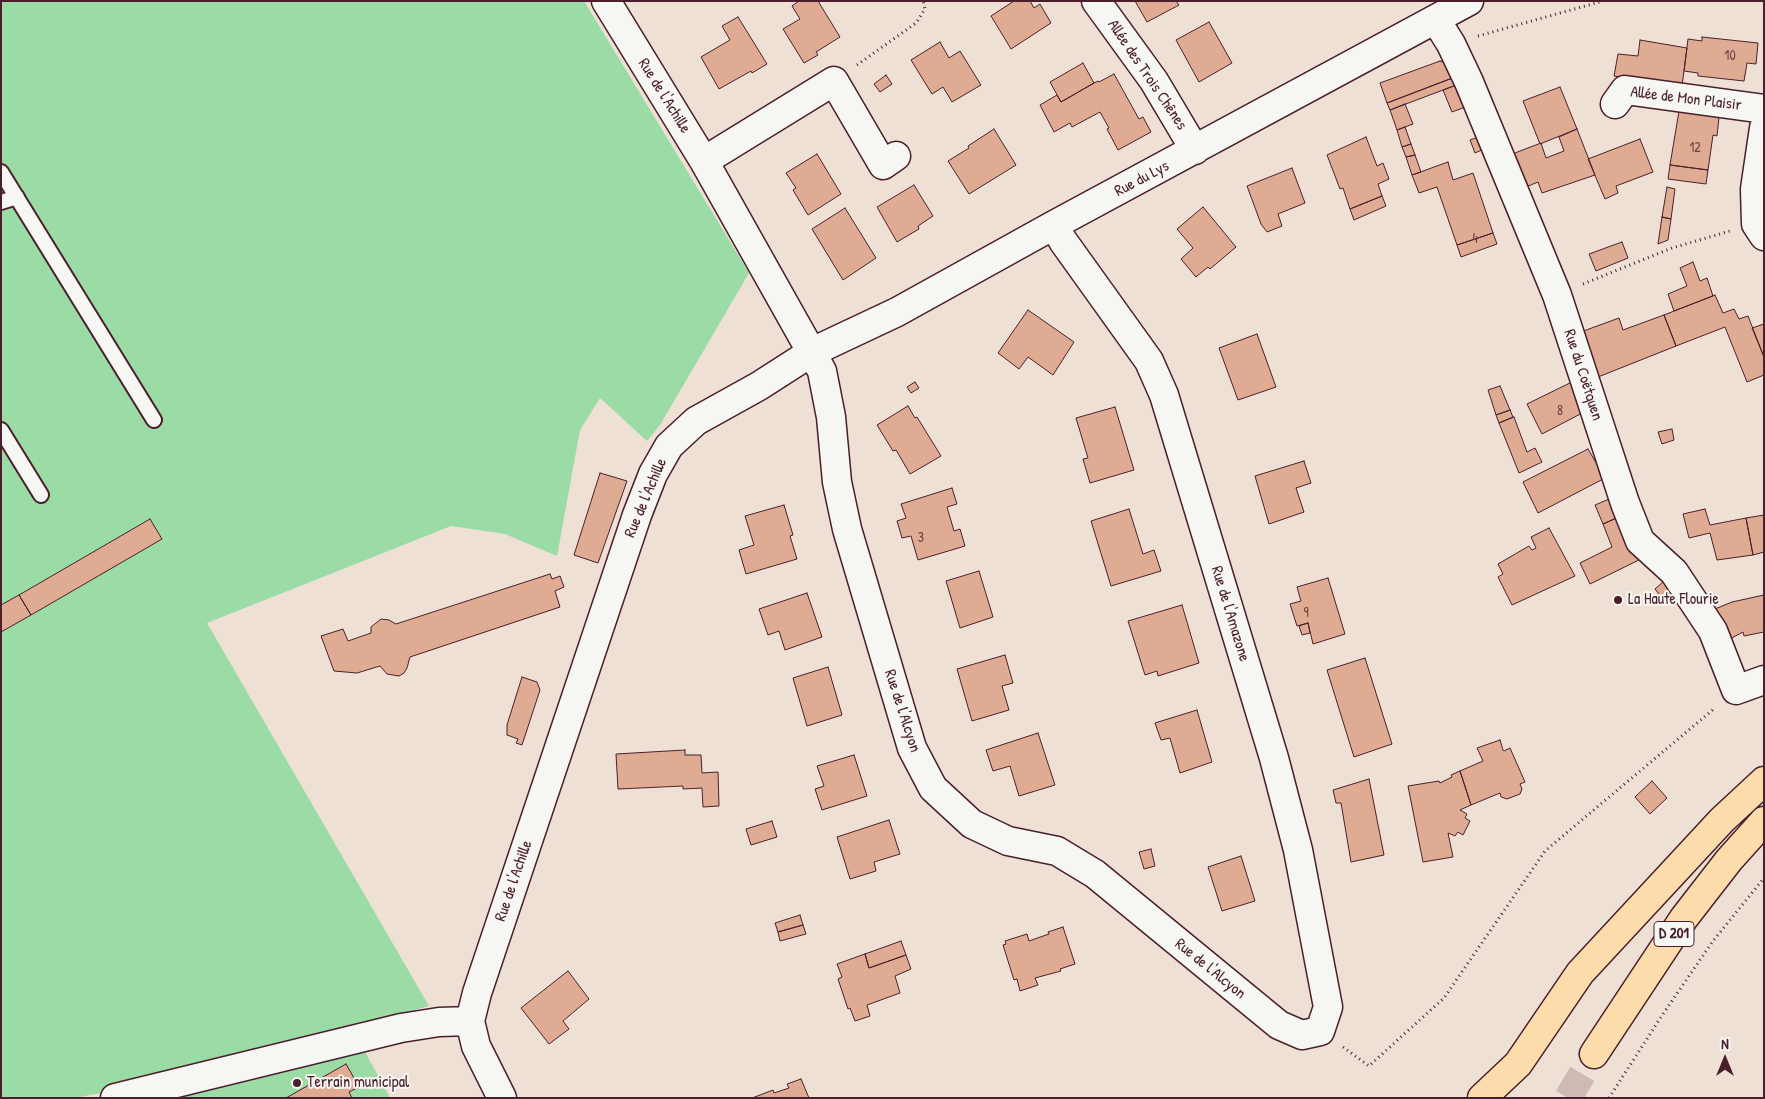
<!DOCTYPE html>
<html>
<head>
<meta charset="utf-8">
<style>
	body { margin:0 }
	#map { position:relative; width:1765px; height:1099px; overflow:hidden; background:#efe0d6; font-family:"Patrick Hand",sans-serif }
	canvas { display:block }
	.frame { position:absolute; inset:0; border:2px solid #4a1f2b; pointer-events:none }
	.north { position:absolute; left:1700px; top:1034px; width:50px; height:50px; -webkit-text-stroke:4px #f6f6f2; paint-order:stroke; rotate:0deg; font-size:14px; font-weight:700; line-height:20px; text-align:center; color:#4a1f2b }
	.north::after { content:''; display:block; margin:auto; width:18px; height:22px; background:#4a1f2b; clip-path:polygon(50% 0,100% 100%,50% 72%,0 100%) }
</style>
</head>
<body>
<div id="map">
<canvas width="1765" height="1099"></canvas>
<div class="frame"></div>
<div class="north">N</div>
</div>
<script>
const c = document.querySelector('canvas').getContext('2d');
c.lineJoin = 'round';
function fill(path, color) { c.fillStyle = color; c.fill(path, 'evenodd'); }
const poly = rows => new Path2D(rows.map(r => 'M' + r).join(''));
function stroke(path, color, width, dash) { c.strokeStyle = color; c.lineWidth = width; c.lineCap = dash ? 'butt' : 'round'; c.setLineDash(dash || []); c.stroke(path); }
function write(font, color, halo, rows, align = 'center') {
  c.font = font + ' "Patrick Hand",sans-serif'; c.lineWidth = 4; c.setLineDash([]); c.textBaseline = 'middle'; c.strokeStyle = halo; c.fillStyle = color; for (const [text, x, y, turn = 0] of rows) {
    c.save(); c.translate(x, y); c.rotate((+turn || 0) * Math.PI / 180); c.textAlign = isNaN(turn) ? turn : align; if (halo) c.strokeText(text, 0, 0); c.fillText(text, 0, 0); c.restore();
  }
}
fill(poly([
	[1,1,584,1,749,273,660,425,647,441,600,398,580,430,557,556,505,534,451,526,207,623,429,1006,128,1088,74,1098,1,1098],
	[363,1048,390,1098,155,1098]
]), '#9bdba5');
const building = poly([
	[799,1,818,1,840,37,816,52,818,55,804,63,783,29,800,19,792,6,799,1],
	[1014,1,1030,1,1034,8,1040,4,1051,23,1011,49,991,16,1014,1],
	[1135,1,1176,1,1179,5,1147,22,1135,1],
	[738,17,767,64,752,73,751,71,719,89,701,57,730,40,722,26,738,17],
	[1209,22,1232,63,1199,82,1176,40,1209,22],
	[1702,37,1758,43,1756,64,1747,63,1744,81,1698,76,1698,73,1684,71,1688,39,1702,41,1702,37],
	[1640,40,1687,48,1682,86,1614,76,1618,54,1638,56,1640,40],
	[940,42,949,58,960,51,981,85,952,102,943,87,932,94,911,60,940,42],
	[1440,61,1450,65,1455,77,1387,103,1380,83,1440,61],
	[1083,63,1094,83,1061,102,1050,82,1083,63],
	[1114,74,1139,119,1143,117,1151,132,1118,150,1107,129,1109,128,1100,112,1072,127,1070,123,1054,132,1040,105,1057,95,1061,102,1094,83,1098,81,1099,82,1114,74],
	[886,75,892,84,880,92,874,84,886,75],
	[1455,77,1459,84,1390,110,1387,103,1455,77],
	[1459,84,1468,106,1452,112,1443,90,1459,84],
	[1560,87,1577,129,1540,144,1523,101,1560,87],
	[1405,104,1413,124,1397,130,1390,110,1405,104],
	[1679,111,1719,117,1717,136,1713,135,1708,170,1670,165,1679,111],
	[1405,127,1411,144,1402,147,1397,130,1405,127],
	[994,129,1016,165,969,194,948,161,969,148,968,146,994,129],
	[1577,129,1595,175,1542,193,1538,182,1521,189,1507,156,1541,143,1546,158,1564,151,1559,137,1577,129],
	[1481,136,1486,148,1475,153,1470,140,1481,136],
	[1366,137,1377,166,1383,163,1389,179,1378,184,1382,196,1350,209,1343,188,1340,189,1327,155,1366,137],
	[1640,139,1653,172,1616,186,1618,193,1605,199,1588,159,1640,139],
	[1411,144,1415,155,1406,157,1402,147,1411,144],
	[817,154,841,194,808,215,793,190,796,188,786,173,817,154],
	[1415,155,1421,172,1412,175,1406,157,1415,155],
	[1448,162,1453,180,1473,173,1493,233,1457,245,1437,187,1419,193,1412,175,1448,162],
	[1670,165,1708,170,1706,184,1668,179,1670,165],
	[1292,168,1305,203,1278,214,1282,226,1267,232,1261,224,1247,186,1292,168],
	[914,185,933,216,918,226,919,229,897,242,877,207,914,185],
	[1667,187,1675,189,1671,219,1662,217,1667,187],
	[1382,196,1386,206,1354,220,1350,209,1382,196],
	[1203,207,1236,247,1210,269,1208,267,1196,277,1181,259,1193,248,1177,229,1203,207],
	[845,208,876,258,843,280,812,229,845,208],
	[1662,217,1671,219,1668,240,1658,244,1662,217],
	[1493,233,1497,244,1461,257,1457,245,1493,233],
	[1622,242,1628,258,1596,271,1589,254,1622,242],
	[1693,262,1700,281,1707,278,1713,296,1674,311,1668,294,1687,286,1680,268,1693,262],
	[1715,295,1723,313,1734,309,1739,319,1748,316,1764,357,1764,375,1747,382,1725,327,1676,346,1664,315,1715,295],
	[1028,310,1074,342,1053,375,1028,357,1019,369,998,353,1028,310],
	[1664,315,1676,346,1593,379,1578,333,1619,318,1623,330,1664,315],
	[1764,324,1764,357,1752,328,1764,324],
	[1257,334,1276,387,1238,400,1219,348,1257,334],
	[1578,379,1588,410,1542,434,1527,404,1578,379],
	[915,382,919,388,911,393,907,387,915,382],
	[1500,386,1510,410,1496,415,1488,390,1500,386],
	[908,406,915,418,917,417,941,456,910,474,896,450,893,451,877,425,908,406],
	[1115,407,1134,470,1090,483,1083,459,1088,458,1076,418,1115,407],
	[1510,410,1513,417,1499,423,1496,415,1510,410],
	[1514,417,1527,452,1535,448,1542,462,1519,473,1499,423,1514,417],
	[1672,429,1674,440,1662,444,1658,432,1672,429],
	[1588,449,1605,478,1538,513,1523,482,1588,449],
	[1304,461,1311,483,1296,488,1304,512,1269,524,1255,476,1304,461],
	[600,473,627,481,598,563,574,555,600,473],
	[952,488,957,504,947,507,954,531,960,529,965,546,918,560,911,536,902,538,897,521,906,518,901,504,952,488],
	[1614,497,1621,516,1603,524,1595,505,1614,497],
	[784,505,793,535,790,536,797,559,746,574,739,550,754,545,745,516,784,505],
	[1129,509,1143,554,1154,550,1161,571,1111,586,1091,521,1129,509],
	[1705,509,1710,525,1746,518,1753,555,1717,560,1710,533,1689,538,1683,514,1705,509],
	[1764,515,1764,552,1753,555,1746,518,1764,515],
	[1621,516,1643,558,1590,584,1580,563,1612,547,1603,524,1621,516],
	[150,519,162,539,31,615,19,595,150,519],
	[1549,528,1575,576,1512,605,1498,577,1503,574,1498,564,1529,546,1532,550,1536,548,1531,537,1549,528],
	[979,571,993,617,960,628,946,581,979,571],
	[550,574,552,579,560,576,564,587,555,591,560,607,410,657,407,668,404,673,399,676,387,674,380,666,357,673,334,671,321,636,343,629,348,641,371,633,371,627,381,619,389,620,396,624,550,574],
	[1328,578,1345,634,1313,644,1308,623,1297,626,1290,604,1301,601,1297,587,1328,578],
	[1663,582,1674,595,1665,602,1655,589,1663,582],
	[807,593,822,637,785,650,779,631,768,635,759,609,807,593],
	[19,595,31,615,1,632,1,605,19,595],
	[1764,595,1764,632,1744,636,1743,632,1724,642,1710,611,1732,602,1764,595],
	[1182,605,1199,663,1158,676,1157,671,1145,675,1128,621,1182,605],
	[1308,623,1310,633,1302,635,1299,626,1308,623],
	[1005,655,1013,683,1002,686,1009,710,972,721,957,669,1005,655],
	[1365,658,1392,744,1354,757,1327,670,1365,658],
	[828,667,842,715,807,726,793,678,828,667],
	[522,677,537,682,540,690,522,745,516,743,518,739,507,735,507,725,522,677],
	[1197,710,1212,762,1180,773,1170,738,1161,740,1155,723,1197,710],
	[1038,733,1055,785,1019,796,1010,766,993,771,986,750,1038,733],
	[1500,740,1503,750,1504,751,1510,748,1525,782,1520,784,1522,789,1520,794,1507,799,1501,797,1500,793,1471,805,1460,771,1483,761,1477,748,1500,740],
	[685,750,685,755,701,755,702,773,718,772,719,806,703,807,702,788,683,789,683,786,618,789,616,754,685,750],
	[854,755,867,796,822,810,815,789,824,786,817,766,854,755],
	[1460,771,1471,805,1460,810,1467,814,1465,818,1470,821,1463,835,1458,832,1455,836,1448,833,1453,857,1423,862,1408,786,1439,781,1440,783,1452,777,1451,775,1460,771],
	[1369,779,1384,855,1351,862,1341,803,1336,803,1333,790,1369,779],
	[1652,781,1667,798,1650,814,1635,797,1652,781],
	[889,820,900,854,874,862,876,871,850,879,837,837,889,820],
	[772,821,777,837,751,845,746,829,772,821],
	[1151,849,1155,866,1144,869,1139,852,1151,849],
	[1241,856,1255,901,1222,911,1208,867,1241,856],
	[800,915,803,925,778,932,775,923,800,915],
	[803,925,806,934,780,941,778,932,803,925],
	[1063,927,1075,964,1060,969,1061,971,1035,978,1038,985,1020,991,1017,979,1014,980,1003,945,1006,944,1005,941,1027,934,1029,941,1049,934,1048,932,1063,927],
	[901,941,906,955,869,968,865,954,901,941],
	[865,954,869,968,906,955,911,969,895,976,900,993,867,1005,870,1016,855,1021,850,1008,848,1009,838,979,842,977,837,964,865,954],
	[568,971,589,999,563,1021,569,1029,549,1044,521,1008,568,971],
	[346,1064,359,1087,349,1092,352,1098,286,1098,346,1064],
	[801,1079,809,1098,752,1098,773,1090,774,1093,789,1088,787,1084,801,1079]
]);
fill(building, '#dfac93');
stroke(building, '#4a1f2b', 1);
stroke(poly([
	[1568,1098,1594,1054]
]), '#ceb9b4', 28, [28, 14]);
const service = poly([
	[1,172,154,420],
	[1,202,17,197],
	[1,430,41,495]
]);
const minor = poly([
	[606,1,704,161,822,371,831,417,837,482,847,529,912,748,933,788,972,824,1008,841,1057,851,1095,874,1279,1025,1302,1035,1320,1031,1328,1007,1298,850,1274,758,1164,395,1149,361,1063,241,1054,225],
	[1096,1,1154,81,1195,150],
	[1436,20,1451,44,1469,82,1557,295,1625,503,1640,541,1674,572,1713,631,1736,690,1764,680],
	[1615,104,1625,90,1764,109],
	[1764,128,1755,189,1756,224,1764,236],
	[704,161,834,81,883,165,896,156],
	[115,1098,401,1028,439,1022,470,1021],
	[502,1098,476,1046,470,1021,477,993,637,515,653,474,669,446,696,421,759,386,812,352,897,312,1054,225,1469,1]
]);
const primary = poly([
	[1594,1054,1684,918,1729,860,1764,821],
	[1482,1098,1518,1064,1580,973,1722,820,1764,781]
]);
stroke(service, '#4a1f2b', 18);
stroke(minor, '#4a1f2b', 31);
stroke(primary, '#4a1f2b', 31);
stroke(poly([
	[1478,36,1603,1],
	[857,65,916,23,925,9,923,1],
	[1583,284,1672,248,1730,231],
	[1343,1047,1369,1066,1444,998,1545,851,1715,708],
	[1609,1098,1661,1017,1713,941,1764,878]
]), '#4a1f2b', 3, [1, 4]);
stroke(service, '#f6f6f2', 14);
stroke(minor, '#f6f6f2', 28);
stroke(primary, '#fddcac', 28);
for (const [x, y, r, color] of [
	[1618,600,5,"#4a1f2b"],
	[297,1083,5,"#4a1f2b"]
]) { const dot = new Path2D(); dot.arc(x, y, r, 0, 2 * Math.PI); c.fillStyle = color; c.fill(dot); stroke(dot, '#f6f6f2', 2); }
write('14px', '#6f4245', null, [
	["10",1730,56],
	["12",1695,148],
	["4",1475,239],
	["8",1560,411],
	["3",921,538],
	["9",1306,613]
]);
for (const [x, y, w] of [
	[1674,934,40]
]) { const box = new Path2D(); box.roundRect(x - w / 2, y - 12.5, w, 25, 4); c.fillStyle = '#f6f6f2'; c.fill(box); stroke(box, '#4a1f2b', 1); }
write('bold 15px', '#4a1f2b', null, [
	["D 201",1674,934]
]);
write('16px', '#4a1f2b', '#f6f6f2', [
	["Allée des Trois Chênes",1147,75,56],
	["Rue de l'Achille",664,96,58],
	["Allée de Mon Plaisir",1686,99,7],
	["Rue du Lys",1142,179,-28],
	["Rue du Coëtquen",1583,375,72],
	["Rue de l'Achille",646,498,-67],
	["Rue de l'Amazone",1230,614,73],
	["Rue de l'Alcyon",902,711,72],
	["Rue de l'Achille",514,881,-71],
	["Rue de l'Alcyon",1210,969,39]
]);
write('16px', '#4a1f2b', '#f6f6f2', [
	["La Haute Flourie",1628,600],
	["Terrain municipal",307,1083]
], 'left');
</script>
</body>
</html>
